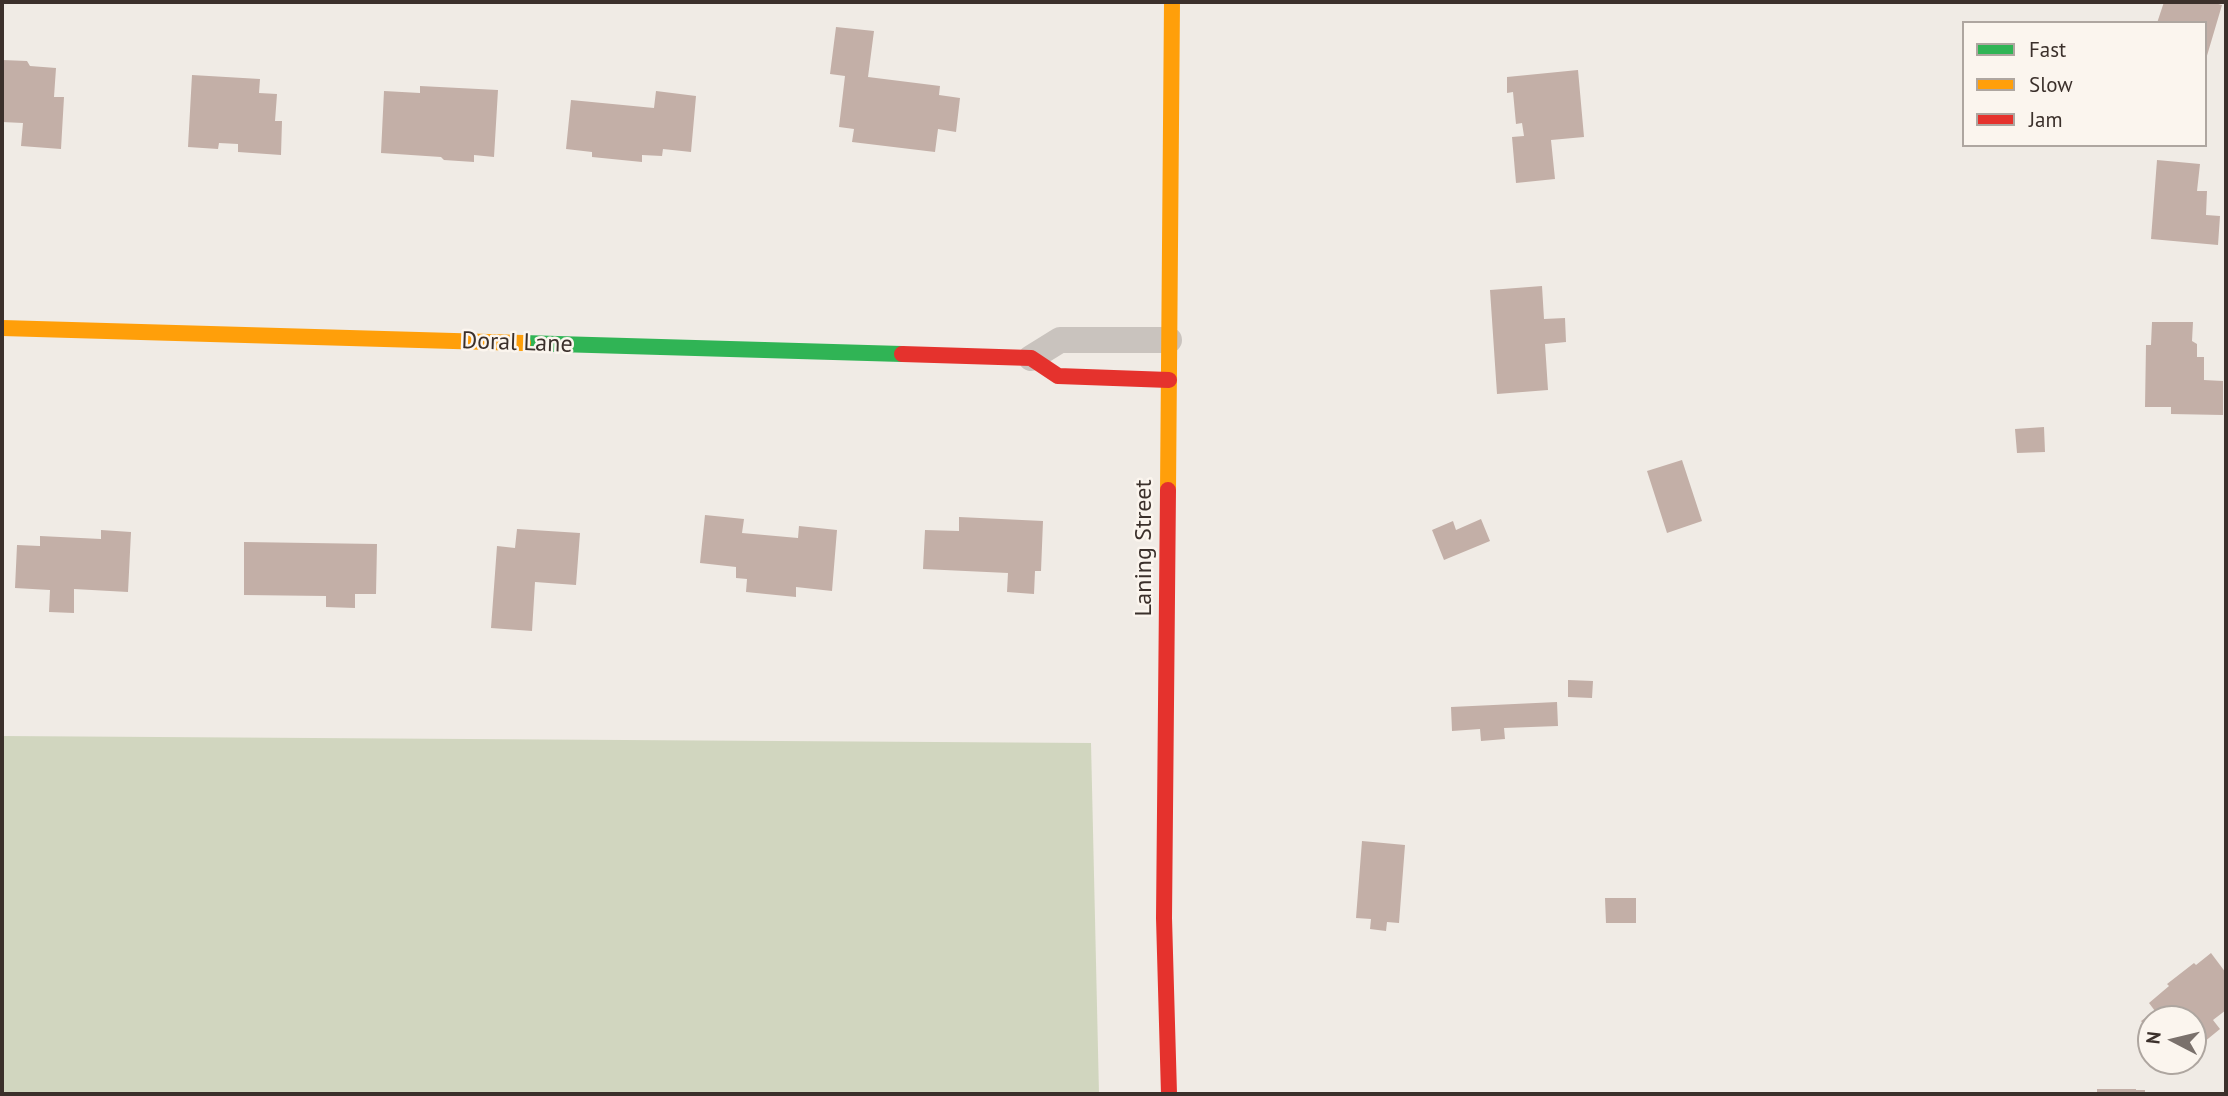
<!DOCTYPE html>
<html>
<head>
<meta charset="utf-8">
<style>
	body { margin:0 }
	#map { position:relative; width:2228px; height:1096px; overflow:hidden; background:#f0ebe5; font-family:"PT Sans",sans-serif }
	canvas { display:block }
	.frame { position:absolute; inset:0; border:4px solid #3b302b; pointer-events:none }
	.legend { position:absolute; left:1962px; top:21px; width:245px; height:126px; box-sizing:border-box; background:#fbf5ee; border:2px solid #aea6a0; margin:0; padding:9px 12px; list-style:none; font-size:21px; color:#3b302b }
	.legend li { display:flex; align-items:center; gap:14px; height:35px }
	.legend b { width:35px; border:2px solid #aea6a0 }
	.north { position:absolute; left:2137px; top:1005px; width:70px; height:70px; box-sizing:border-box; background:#fbf5ee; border:2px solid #aea6a0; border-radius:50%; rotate:277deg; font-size:19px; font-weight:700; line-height:28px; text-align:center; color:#3b302b }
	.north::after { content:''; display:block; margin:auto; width:24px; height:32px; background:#7a716c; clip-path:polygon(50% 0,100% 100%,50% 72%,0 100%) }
</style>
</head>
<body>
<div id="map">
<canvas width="2228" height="1096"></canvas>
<div class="frame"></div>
<ul class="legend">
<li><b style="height:9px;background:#30b455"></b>Fast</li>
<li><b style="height:9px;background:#ff9f0a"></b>Slow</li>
<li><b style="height:9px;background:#e5322d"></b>Jam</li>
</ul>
<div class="north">N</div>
</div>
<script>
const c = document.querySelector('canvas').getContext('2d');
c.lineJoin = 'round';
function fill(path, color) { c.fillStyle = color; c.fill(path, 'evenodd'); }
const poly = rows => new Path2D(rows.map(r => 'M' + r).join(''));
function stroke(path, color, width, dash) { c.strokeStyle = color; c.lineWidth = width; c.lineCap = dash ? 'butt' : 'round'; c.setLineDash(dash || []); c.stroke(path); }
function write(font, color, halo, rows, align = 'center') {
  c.font = font + ' "PT Sans",sans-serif'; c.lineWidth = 5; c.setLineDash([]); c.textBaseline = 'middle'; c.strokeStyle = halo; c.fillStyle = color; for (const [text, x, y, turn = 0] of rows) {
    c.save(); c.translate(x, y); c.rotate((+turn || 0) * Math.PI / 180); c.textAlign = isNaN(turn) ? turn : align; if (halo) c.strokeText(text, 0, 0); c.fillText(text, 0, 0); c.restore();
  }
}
fill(poly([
	[2,736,1091,743,1099,1094,2,1094]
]), '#d1d6bf');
fill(poly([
	[2164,2,2211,2,2222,5,2206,59,2205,23,2157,23],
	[836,27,874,31,868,77,940,86,939,95,960,98,956,132,938,129,935,152,852,142,854,129,839,127,845,76,830,74],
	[2,60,27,61,30,66,56,68,54,97,64,97,61,149,21,146,23,123,2,122],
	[1578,70,1584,137,1551,140,1555,179,1516,183,1512,137,1524,136,1522,123,1516,124,1513,92,1507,93,1507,77],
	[192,75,260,79,259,93,277,94,275,121,282,121,281,155,238,152,238,144,219,143,218,149,188,147],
	[420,86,498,90,494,157,474,155,474,162,444,160,441,157,381,153,384,91,420,93],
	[656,91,696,96,691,152,663,149,662,156,642,155,642,162,592,157,592,152,566,149,571,100,654,108],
	[2157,160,2200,164,2197,191,2207,191,2206,215,2220,216,2218,245,2151,239],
	[1542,286,1544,319,1565,318,1566,342,1545,344,1548,390,1497,394,1490,290],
	[2152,322,2193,322,2192,341,2197,344,2197,357,2204,357,2204,380,2223,381,2223,415,2171,414,2171,407,2145,407,2146,345,2151,345],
	[2044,427,2045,452,2017,453,2015,429],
	[1682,460,1702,521,1667,533,1647,471],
	[705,515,744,519,742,533,798,538,799,526,837,530,832,591,796,587,796,597,746,592,747,579,736,578,736,567,700,563],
	[959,517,1043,521,1041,571,1035,571,1034,594,1007,592,1008,573,923,569,925,530,959,531],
	[1481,519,1490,541,1444,560,1432,530,1453,521,1456,530],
	[517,529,580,533,576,585,535,582,532,631,491,628,497,546,515,548],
	[101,530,131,532,128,592,74,589,74,613,49,612,50,590,15,588,17,545,40,546,40,536,101,539],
	[244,542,377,544,376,594,355,594,355,608,326,607,326,596,244,595],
	[1568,680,1593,681,1592,698,1568,697],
	[1557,702,1558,726,1504,728,1505,739,1481,741,1480,729,1452,731,1451,707],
	[1362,841,1405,845,1399,923,1387,922,1386,931,1370,929,1371,919,1356,918],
	[1605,898,1636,898,1636,923,1606,923],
	[2211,953,2226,973,2226,1010,2213,1020,2220,1029,2193,1051,2193,1019,2151,1019,2151,1034,2141,1021,2155,1011,2149,1003,2169,986,2167,984,2194,963,2196,965],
	[2097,1089,2136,1089,2136,1090,2145,1090,2145,1094,2097,1094]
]), '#c3afa7');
stroke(poly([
	[1031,358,1060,340,1169,340]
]), '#c9c3be', 26);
stroke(poly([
	[523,343,902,354]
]), '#30b455', 16);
stroke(poly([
	[2,328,523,343],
	[1168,490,1172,2]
]), '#ff9f0a', 16);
stroke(poly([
	[902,354,1031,358,1058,376,1169,380],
	[1168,490,1164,918,1169,1094]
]), '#e5322d', 16);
write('24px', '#3b302b', '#fbf5ee', [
	["Doral Lane",517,343,2],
	["Laning Street",1144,548,-90]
]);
</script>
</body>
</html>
